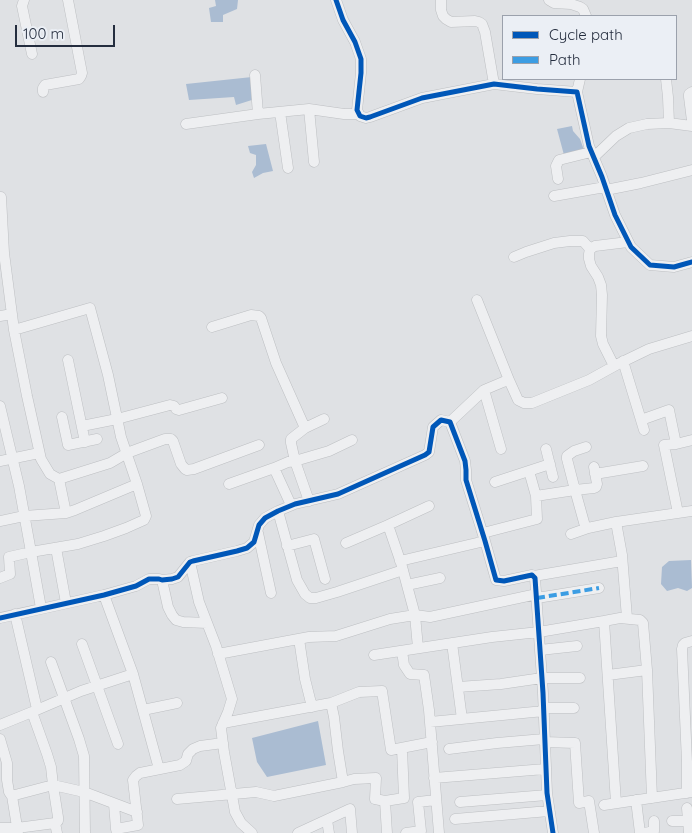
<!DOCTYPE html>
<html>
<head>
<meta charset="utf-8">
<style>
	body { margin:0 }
	#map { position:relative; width:692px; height:833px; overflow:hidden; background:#dfe1e4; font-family:Quicksand,sans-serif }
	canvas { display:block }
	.legend { position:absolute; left:502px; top:15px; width:175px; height:65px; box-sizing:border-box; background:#ebeff5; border:1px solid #9ba1ac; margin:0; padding:6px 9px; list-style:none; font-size:15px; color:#242d3e }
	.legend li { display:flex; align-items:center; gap:10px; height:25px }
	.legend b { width:25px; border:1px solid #9ba1ac }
	.scale { position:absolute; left:15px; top:25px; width:100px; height:22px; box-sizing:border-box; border:2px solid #242d3e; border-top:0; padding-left:6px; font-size:15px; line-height:18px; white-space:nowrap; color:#242d3e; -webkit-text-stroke:4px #ebeff5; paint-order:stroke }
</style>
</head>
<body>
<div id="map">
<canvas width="692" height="833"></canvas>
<ul class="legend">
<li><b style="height:6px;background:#0057b8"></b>Cycle path</li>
<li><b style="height:6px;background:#3c9de3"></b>Path</li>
</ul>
<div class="scale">100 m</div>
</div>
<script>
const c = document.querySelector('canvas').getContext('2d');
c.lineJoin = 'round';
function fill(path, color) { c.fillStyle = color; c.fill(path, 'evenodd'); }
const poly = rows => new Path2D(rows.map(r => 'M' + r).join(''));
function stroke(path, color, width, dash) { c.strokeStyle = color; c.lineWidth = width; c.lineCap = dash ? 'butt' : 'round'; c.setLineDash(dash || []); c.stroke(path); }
fill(poly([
	[215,0,238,0,237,9,223,15,223,22,211,22,209,8,216,6],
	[252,77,255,99,236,105,234,97,189,100,186,84],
	[572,126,573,131,580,139,584,150,564,155,557,129],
	[266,144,273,171,263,173,254,178,252,172,256,165,256,155,250,153,248,146],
	[691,560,692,588,687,591,678,588,667,591,661,584,662,567,669,561],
	[318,721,326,765,267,777,257,762,252,738]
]), '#aabcd2');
const minor = poly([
	[24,0,22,6,32,54],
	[336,0,343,20,355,42,361,59,361,73,357,110,360,116,366,118,370,117,422,98,494,84,537,89,577,92,589,146,602,177,615,215,631,247,650,265,674,267,692,262],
	[441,0,441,10,443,16,446,19,451,22,475,21,479,22,482,24,485,32,494,84],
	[549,0,554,3,571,4,580,7,583,9,586,16],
	[255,75,258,114],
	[666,79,668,97,669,123],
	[43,92,43,88,45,85,79,79,81,76,82,73,68,0],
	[577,92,580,79],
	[692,92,689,94,689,97,692,121],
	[280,112,288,168],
	[186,124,258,114,309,109],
	[594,157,616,136,629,128,647,124,669,123,692,126],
	[314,162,309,109,344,114,359,114],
	[558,179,556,166,559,160,591,152],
	[554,196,605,187,606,190,641,183,692,170],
	[1,197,4,253],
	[0,254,4,253,14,330,90,308,108,375,121,437,137,484,146,516,144,520,126,528,104,536,78,544,31,552,41,608],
	[514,257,526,252,554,243,570,241,583,241,590,249],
	[477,300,509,380],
	[0,316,12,314],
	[212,327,251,315,259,316,261,318,276,363,305,428],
	[14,330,27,396,41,459,50,474,59,479],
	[68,360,85,442],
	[623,361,644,430],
	[614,366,603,344,601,336,602,295,601,285,598,277,591,266,589,259,589,254,590,249,595,246,628,242],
	[484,390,501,449],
	[0,406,19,486,31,552,9,557,10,574,0,578],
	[62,417,68,445,97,439],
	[641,420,669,410,676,444,692,440],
	[450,422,484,390,503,382,509,380,518,400,524,403,532,403,589,380,618,364,649,349,692,336],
	[82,426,117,419,170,405,174,406,176,409,179,410,222,398],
	[676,444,664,445,678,513],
	[586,447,574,451,567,456,567,459,575,490,594,488,596,487,597,484,594,467],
	[546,449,553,477],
	[0,461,39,453],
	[595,474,643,466],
	[495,482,550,464],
	[137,484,75,510,66,513,59,479,110,463,127,453,165,439,171,439,173,441,181,464,185,469,187,470,194,469,259,445],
	[229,484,274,468],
	[536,496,575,490,585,526,588,528,616,522,692,511],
	[309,501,295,461,329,451,352,440],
	[291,505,274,468,288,462,295,461,291,443,291,439,305,428,324,419],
	[278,511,297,580,305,594,310,598,316,598,337,592,403,570],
	[0,521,24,516,66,513],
	[616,522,622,555,627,618],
	[258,533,271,593],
	[483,533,537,519,536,496,529,471],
	[571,534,588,528],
	[346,543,388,525],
	[287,546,314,539,325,579],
	[56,548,66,603],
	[400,561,485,541],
	[190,562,199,602,216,646,232,699,228,712,221,728,224,752,235,812,241,823,252,833],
	[534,576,622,561],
	[162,580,168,607,172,615,176,620,183,622,207,623],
	[407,585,440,578],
	[537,598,599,588],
	[15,614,37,709],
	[0,618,104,595,136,586,149,579,159,579,162,580,172,579,178,577,190,562,193,561,237,551,247,548,254,542,259,525,265,518,278,511,295,504,338,494,425,455,429,452,433,427,441,420,450,422,465,461,466,470,466,480,485,541,496,580,504,581,532,575,535,578,543,693,547,793,553,833],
	[299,639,305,679,312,707],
	[452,643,462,719],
	[82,644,118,744],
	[418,648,415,615,430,617,537,594],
	[540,650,577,646],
	[402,651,404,665,410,674,424,675,429,710,439,833],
	[218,654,309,637,336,636,390,619,415,615,401,563,388,525,429,506],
	[374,655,492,637,539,632,604,621],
	[51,662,79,739,84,756,85,833],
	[133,674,159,769],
	[608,675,647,670],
	[458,687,501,684,542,678,580,678],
	[543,708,574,708],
	[143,710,177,703],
	[32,712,81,691,133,674,104,595],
	[430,722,544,711],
	[223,723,331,703,359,692,382,691,391,750,432,742],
	[0,725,32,712,47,754,51,767,53,785,84,792,137,812],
	[0,739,7,763,7,780,9,792,11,795,15,795,53,785,58,817,58,821,55,823,17,828,0,828],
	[544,742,575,743,579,803,589,801,594,833],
	[449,749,497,743,544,739],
	[434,778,545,769],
	[343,782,354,779,376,778,375,799,385,801],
	[687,793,687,762,682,649,683,645,685,643,692,641],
	[12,796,18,833],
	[177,799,256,792,274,796,343,782,338,751,334,717,331,703],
	[636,800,640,833],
	[460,802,547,795],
	[616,803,604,621,620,618,640,620,643,623,647,670,652,798],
	[114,804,116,829],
	[604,805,692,792],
	[687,808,689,833],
	[455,819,549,811],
	[327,820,329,833],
	[672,821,688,821],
	[55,823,57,833],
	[117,833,116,829,138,825,133,780,136,776,140,773,180,765,186,761,188,754,193,749,200,746,223,743],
	[298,833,350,809,352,833],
	[387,833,385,801,404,798,402,748],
	[406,833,421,831,418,802,436,800],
	[645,833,654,831,654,821]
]);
stroke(minor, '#bdbfc2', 11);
stroke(minor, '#eeeff1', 10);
stroke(poly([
	[537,598,599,588]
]), '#3c9de3', 4, [8, 4]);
stroke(poly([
	[336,0,343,20,355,42,361,59,361,73,357,110,360,116,366,118,370,117,422,98,494,84,537,89,577,92,589,146,602,177,615,215,631,247,650,265,674,267,692,262],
	[0,618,104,595,136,586,149,579,159,579,162,580,172,579,178,577,190,562,193,561,237,551,247,548,254,542,259,525,265,518,278,511,295,504,338,494,425,455,429,452,433,427,441,420,450,422,465,461,466,470,466,480,485,541,496,580,504,581,532,575,535,578,543,693,547,793,553,833]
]), '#0057b8', 5);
</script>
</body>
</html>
